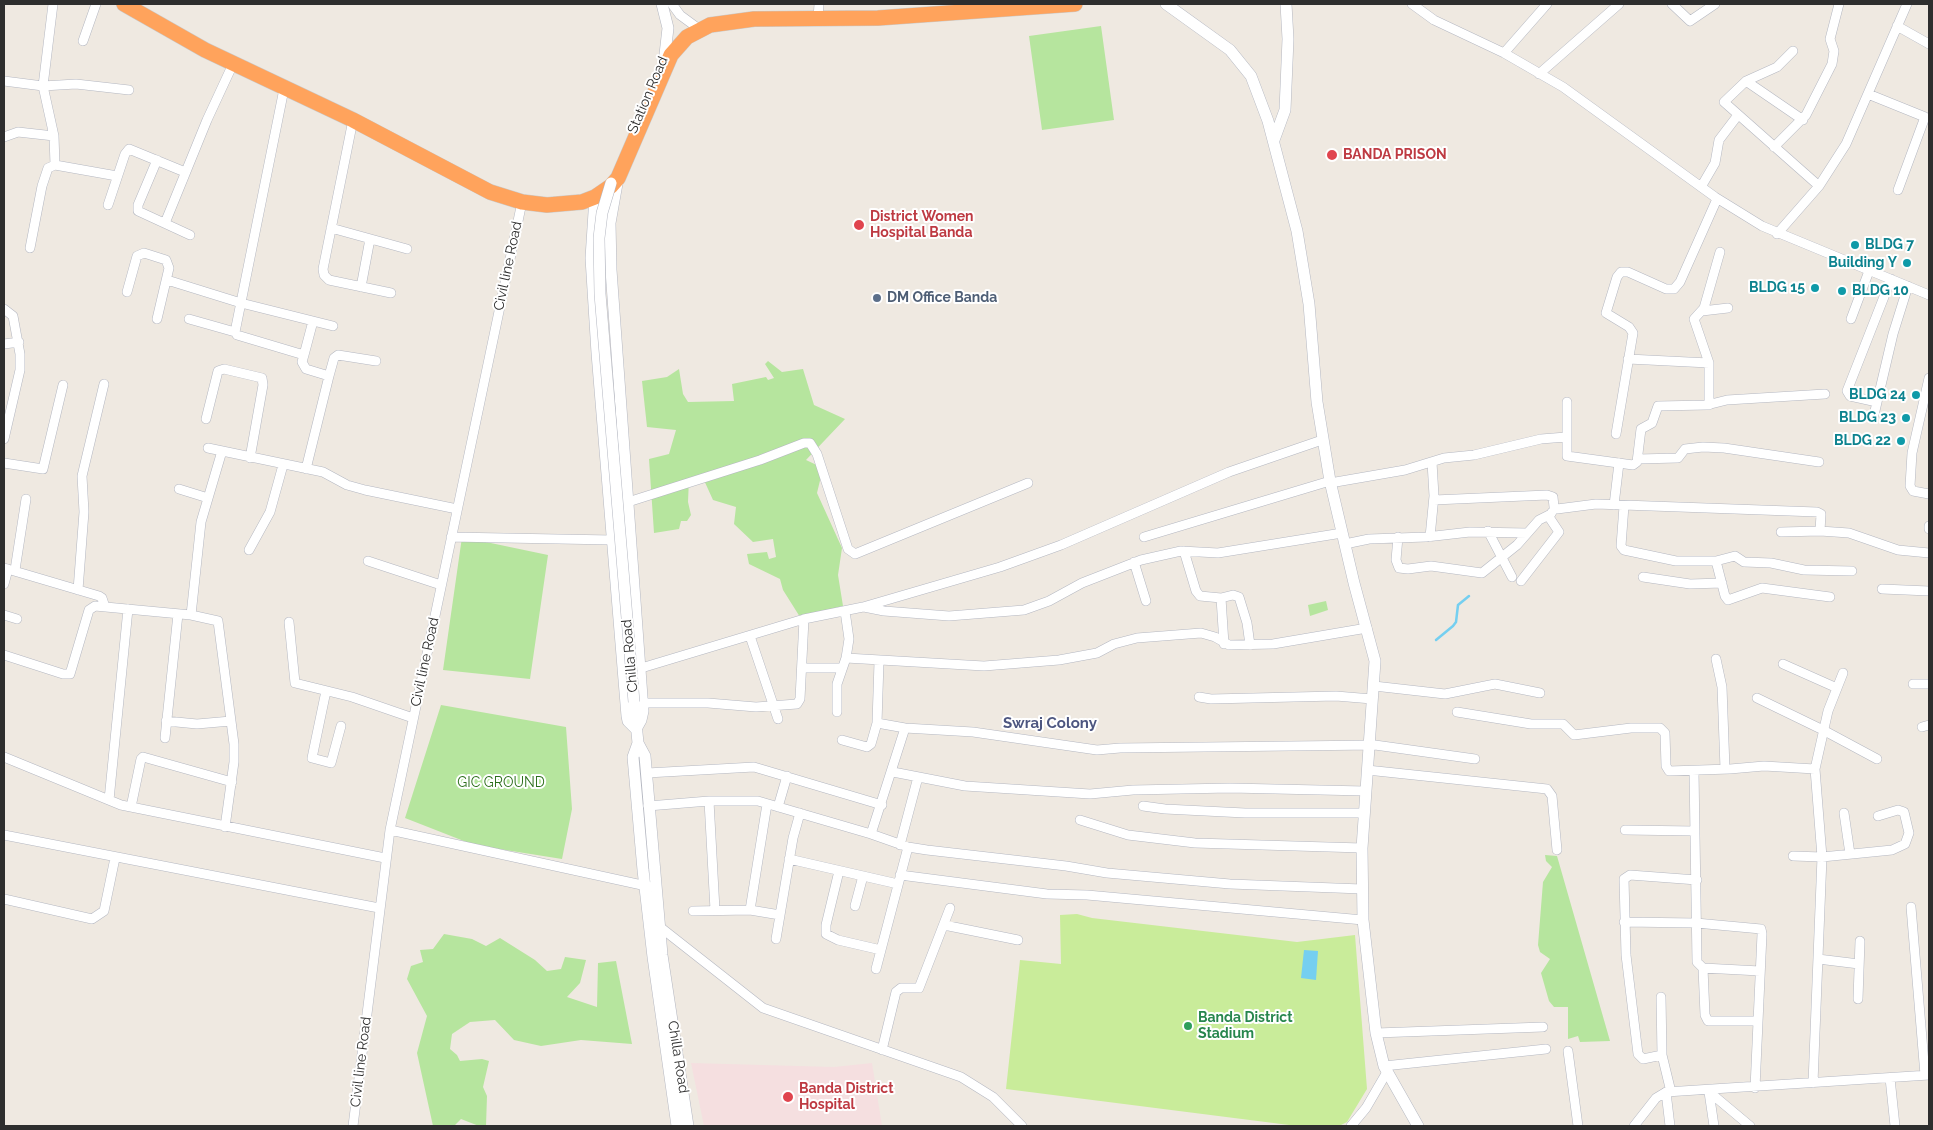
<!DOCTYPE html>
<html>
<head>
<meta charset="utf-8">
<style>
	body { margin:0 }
	#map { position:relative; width:1933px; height:1130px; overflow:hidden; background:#efe9e1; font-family:Raleway,sans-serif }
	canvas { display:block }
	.frame { position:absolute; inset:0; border:5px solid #2e2e2e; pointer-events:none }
</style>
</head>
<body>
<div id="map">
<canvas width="1933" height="1130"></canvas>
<div class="frame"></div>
</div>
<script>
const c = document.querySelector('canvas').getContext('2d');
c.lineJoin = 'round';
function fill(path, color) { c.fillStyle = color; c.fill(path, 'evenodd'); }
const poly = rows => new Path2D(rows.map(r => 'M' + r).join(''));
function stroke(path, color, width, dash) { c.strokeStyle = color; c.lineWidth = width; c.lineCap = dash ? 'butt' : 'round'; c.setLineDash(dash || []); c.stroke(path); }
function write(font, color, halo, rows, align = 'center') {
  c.font = font + ' Raleway,sans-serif'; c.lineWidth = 4; c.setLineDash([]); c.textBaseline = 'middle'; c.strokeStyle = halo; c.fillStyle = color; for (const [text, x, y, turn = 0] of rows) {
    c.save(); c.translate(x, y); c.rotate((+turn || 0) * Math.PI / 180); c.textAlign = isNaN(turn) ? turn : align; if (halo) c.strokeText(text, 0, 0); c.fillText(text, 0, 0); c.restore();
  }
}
fill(poly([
	[691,1063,834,1067,872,1063,882,1126,704,1126]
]), '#f5dfe0');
fill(poly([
	[1101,26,1114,120,1042,130,1029,36],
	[768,361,782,372,803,369,814,405,845,419,806,460,823,468,817,493,842,548,838,575,843,606,800,617,783,590,780,579,749,564,747,554,767,552,769,559,776,557,773,539,753,542,734,524,736,507,713,500,703,478,689,479,688,502,691,515,687,521,681,521,679,529,654,533,649,459,669,454,676,430,647,427,642,381,667,377,679,369,683,394,688,402,734,401,732,384,766,377,768,380,774,378,765,364],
	[462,537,548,555,530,679,443,670],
	[1326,601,1328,610,1310,616,1308,605],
	[441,705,566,727,572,809,562,859,474,845,405,818],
	[1545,855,1557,856,1610,1041,1580,1042,1578,1036,1568,1039,1568,1007,1554,1007,1549,1001,1541,973,1550,959,1540,952,1538,945,1543,882,1552,867,1546,861],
	[444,934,472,939,486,946,500,938,535,960,547,971,561,969,565,957,586,960,580,983,567,997,597,1007,598,963,616,961,632,1044,581,1040,541,1046,514,1040,495,1020,470,1022,452,1034,450,1049,457,1055,460,1061,482,1059,489,1061,483,1087,487,1096,486,1126,479,1126,461,1119,454,1126,433,1126,417,1053,427,1016,407,979,411,966,423,962,420,950,433,949]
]), '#b6e59e');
fill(poly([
	[1077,914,1092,918,1297,942,1355,935,1367,1089,1347,1122,1339,1126,1297,1126,1006,1089,1020,960,1061,964,1060,915]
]), '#c9ec9a');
fill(poly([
	[1304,950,1318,951,1316,980,1301,978]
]), '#75cff0');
stroke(poly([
	[1436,640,1453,626,1456,622,1458,605,1469,596]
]), '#75cff0', 2.5);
const street = poly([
	[53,4,43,86,54,136,55,165],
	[672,4,680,15,699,29],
	[1412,4,1434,20,1504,53,1563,87,1715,197,1762,226,1929,295],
	[1672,4,1690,21,1715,4],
	[818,18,819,4],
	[1897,26,1929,44],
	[83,41,96,4],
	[1793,51,1777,67,1746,81,1724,102,1819,186],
	[1504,53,1547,4],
	[1539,74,1619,4],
	[4,81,43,86,76,84,129,90],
	[1746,81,1803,120],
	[284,89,235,332,237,335,304,355,302,362,306,369,329,376,306,469],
	[1868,94,1925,117,1898,190],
	[353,120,323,269,324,275,329,280,391,293],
	[4,137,18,132,54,136],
	[1774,147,1806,115,1832,64,1834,51,1830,39,1839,4],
	[157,160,138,205,138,211,190,235],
	[1701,187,1715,163,1719,140,1738,115],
	[108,205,125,154,129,149,185,172],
	[165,223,207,120,233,64],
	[331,228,407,249],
	[1777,234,1819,186,1846,144,1907,4],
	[30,248,42,186,48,168,55,165,117,176],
	[167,280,241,303,333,326],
	[361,287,370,239],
	[127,292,137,256,144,253,166,260,169,268,157,319],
	[4,309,13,316,20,354,20,370,4,439],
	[1702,311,1728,308],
	[189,319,235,332],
	[1851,319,1869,271],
	[4,344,19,342],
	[304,355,313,321],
	[1628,359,1709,363,1709,405],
	[1709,363,1694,319,1704,308,1720,252],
	[329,376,334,358,338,355,376,361],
	[1929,378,1912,453,1910,486,1913,491,1929,494],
	[1567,402,1567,456,1633,465,1637,462,1641,429,1652,423,1658,406,1707,405,1727,400,1825,394],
	[1877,402,1850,396,1847,391,1891,279],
	[1874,415,1893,334,1908,286],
	[206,419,218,371,224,369,262,378,263,385,250,458],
	[1616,434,1633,333,1629,327,1606,313,1617,277,1621,272,1628,272,1666,289,1674,289,1680,282,1717,199],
	[208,448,323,472,347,485,365,490,457,509],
	[1638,459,1678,458,1685,449,1703,447,1724,448,1819,462],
	[4,463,43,469,63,385],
	[1330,483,1405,470,1444,458,1474,455,1541,439,1566,437],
	[179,489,208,498],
	[1434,500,1547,495,1553,497,1554,507,1557,509,1596,504,1817,512,1821,514,1820,531],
	[628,502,760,460,804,443,810,443,817,454,848,549,855,554,1028,483],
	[1614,505,1619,463],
	[1624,506,1621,546,1624,550,1676,561,1716,561,1735,556,1744,562,1771,563,1804,570,1852,571],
	[1929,529,1929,526],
	[1488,531,1512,577],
	[1781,532,1820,531,1849,533,1898,550,1929,553],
	[451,537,612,540],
	[1144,537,1330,481],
	[1398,537,1396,560,1399,568,1408,569,1431,566,1482,573,1517,545,1539,520,1549,515],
	[1430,537,1434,496,1432,462],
	[1345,544,1369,539,1426,537,1470,532,1527,533],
	[249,550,270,512,283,465],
	[1184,551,1196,591,1200,596,1221,598,1233,595,1239,597,1247,623,1250,645],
	[368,561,441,585],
	[1716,561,1725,596,1728,600,1762,588,1830,597],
	[1134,562,1146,601],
	[4,568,99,596,102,598,105,607],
	[15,570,26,499],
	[1643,577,1690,584,1722,583],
	[1521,581,1559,532,1549,517,1552,512],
	[4,584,8,569],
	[1882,589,1929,591],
	[78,590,84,512,82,476,104,384],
	[1221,598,1224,644],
	[864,607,884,611,949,616,1024,610,1049,601,1082,583,1141,560,1181,551,1218,553,1342,533],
	[4,615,17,619],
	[191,615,201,522,222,451],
	[289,622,295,683,352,697,413,718],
	[750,636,778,719],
	[4,655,63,674,70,674,89,610,95,606,191,615,218,621,234,744,234,762,225,827],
	[846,658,984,666,1059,660,1097,653,1114,644,1137,638,1201,633,1215,637,1229,645,1273,644,1367,628],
	[1716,659,1722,687,1725,769],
	[1783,664,1837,688],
	[802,668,842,668],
	[638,669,804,619],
	[1913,684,1929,684],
	[1374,686,1445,694,1495,684,1540,693],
	[326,691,312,758,331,763,341,726],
	[1199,697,1211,699,1336,696,1372,699],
	[1757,698,1823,730,1877,759],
	[642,703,708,703,756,707,797,704,800,699,804,619,863,607,1000,567,1061,545,1229,472,1322,440],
	[837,712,837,684,846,658,849,639,845,611],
	[1457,712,1531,724,1563,724,1574,735,1631,728,1660,728,1665,733,1666,766,1669,771,1730,769,1764,766,1815,769],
	[166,721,197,724,231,721],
	[877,723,905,728,973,732,1097,750,1120,748,1375,745,1475,759],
	[1922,727,1929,725],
	[165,738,178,614],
	[842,740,867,747,871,744,877,723,879,662],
	[4,757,121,805,385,858],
	[1367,770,1547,789,1552,796,1557,850],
	[1694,771,1697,962,1703,968,1760,971],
	[893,772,965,786,1090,794,1133,790,1230,788,1365,791],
	[647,773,754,767,882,805],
	[109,800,128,609],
	[709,801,715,910],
	[648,806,709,801,758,801,871,834,908,847,927,850,1066,866,1107,873,1230,884,1362,889],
	[1143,806,1165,809,1245,813,1364,813],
	[131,807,141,759,143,757,232,782],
	[778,807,787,776],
	[1844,813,1850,854],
	[1080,820,1128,835,1195,843,1362,848],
	[390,830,651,887],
	[1625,830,1695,831],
	[871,834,905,728],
	[4,835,379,908],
	[900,845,918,777],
	[1793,856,1822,857,1892,850,1905,844,1909,833,1904,812,1898,810,1878,816],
	[789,859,898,884],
	[839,871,826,925,826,934,838,940,881,950],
	[900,875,1047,894,1087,895,1363,920],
	[4,899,92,919,104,911,115,858],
	[855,906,863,876],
	[1911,907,1925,1075],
	[750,910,767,804],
	[693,911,750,910,780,915],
	[1624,922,1696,923,1761,929,1762,934,1755,1088],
	[944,925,1018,940],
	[660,927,763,1008,961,1077,993,1097,1022,1126],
	[776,939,793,838,800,813],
	[1818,959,1859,964],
	[1703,968,1705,1015,1708,1021,1757,1021],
	[876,969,908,847],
	[1661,997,1662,1055,1671,1092],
	[1858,999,1860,941],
	[1376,1033,1543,1027],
	[882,1050,896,992,901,988,919,988,950,908],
	[1568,1051,1578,1126],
	[1662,1055,1643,1059,1638,1054,1626,955,1624,879,1630,875,1697,880],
	[1384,1066,1546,1049],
	[1890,1078,1895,1126],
	[1813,1083,1822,857,1815,769,1828,711,1843,673],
	[1707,1090,1750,1126],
	[1666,1092,1670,1126],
	[1709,1092,1714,1126],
	[353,1126,390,830,522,202],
	[1351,1126,1366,1108,1387,1072],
	[1634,1126,1656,1098,1666,1092,1929,1075]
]);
const secondary = poly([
	[662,4,668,28,664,63],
	[1166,4,1230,50,1251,76,1268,121,1297,231,1309,304,1317,402,1330,481,1354,583,1375,661,1362,848,1363,920,1376,1033,1384,1066,1418,1126],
	[1274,140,1285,110,1288,39,1286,4],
	[595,197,591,258,597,353,627,716,628,721,636,729,641,720,643,711,611,270,610,223,618,178],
	[634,702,638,743,645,756,662,955,688,1126],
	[638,743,633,757,643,870,653,957,677,1126]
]);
const highway = poly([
	[124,4,205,50,353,120,490,192,522,202,547,205,582,202,595,197,611,186,618,178,671,55,687,37,710,25,754,19,878,18,1075,4]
]);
stroke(street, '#b4b7c1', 10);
stroke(secondary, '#b4b7c1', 12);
stroke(highway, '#c9c9c9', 16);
stroke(street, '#fff', 9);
stroke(secondary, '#fff', 11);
stroke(highway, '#ffa35c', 15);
const secondaryBridge = poly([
	[611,183,602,213,599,238,600,294,634,702]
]);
stroke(secondaryBridge, '#b4b7c1', 12, []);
stroke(secondaryBridge, '#fff', 11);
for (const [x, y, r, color] of [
	[1332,155,6,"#e0444e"],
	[859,225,6,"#e0444e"],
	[1855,245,5,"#0f9aa8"],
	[1907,263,5,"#0f9aa8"],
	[1815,288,5,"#0f9aa8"],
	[1842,291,5,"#0f9aa8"],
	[877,298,5,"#5c6f8a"],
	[1916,395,5,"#0f9aa8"],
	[1906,418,5,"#0f9aa8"],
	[1901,441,5,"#0f9aa8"],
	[1188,1026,5,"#2e9e5b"],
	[788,1097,6,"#e0444e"]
]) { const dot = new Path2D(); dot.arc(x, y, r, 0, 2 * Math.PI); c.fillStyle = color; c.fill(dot); stroke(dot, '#fff', 2); }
write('14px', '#2e2e2e', '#fff', [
	["Station Road",648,95,-67],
	["Civil line Road",508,266,-78],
	["Chilla Road",630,656,-95],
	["Civil line Road",425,662,-78],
	["Chilla Road",678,1057,81],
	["Civil line Road",361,1062,-83]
]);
write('bold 14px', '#be3a42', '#fff', [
	["BANDA PRISON",1343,155],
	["District Women",870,217],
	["Hospital Banda",870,233],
	["Banda District",799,1089],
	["Hospital",799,1105]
], 'left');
write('bold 14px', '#0d838f', '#fff', [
	["BLDG 7",1865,245,"left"],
	["Building Y",1897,263],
	["BLDG 15",1805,288],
	["BLDG 10",1852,291,"left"],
	["BLDG 24",1906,395],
	["BLDG 23",1896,418],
	["BLDG 22",1891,441]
], 'right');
write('bold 14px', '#4e5e75', '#fff', [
	["DM Office Banda",887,298]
], 'left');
write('14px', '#2c6e1b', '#fff', [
	["GIC GROUND",501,783]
]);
write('bold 14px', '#27864d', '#fff', [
	["Banda District",1198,1018],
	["Stadium",1198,1034]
], 'left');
write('bold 15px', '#4d5680', '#fff', [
	["Swraj Colony",1050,723]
]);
</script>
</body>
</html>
